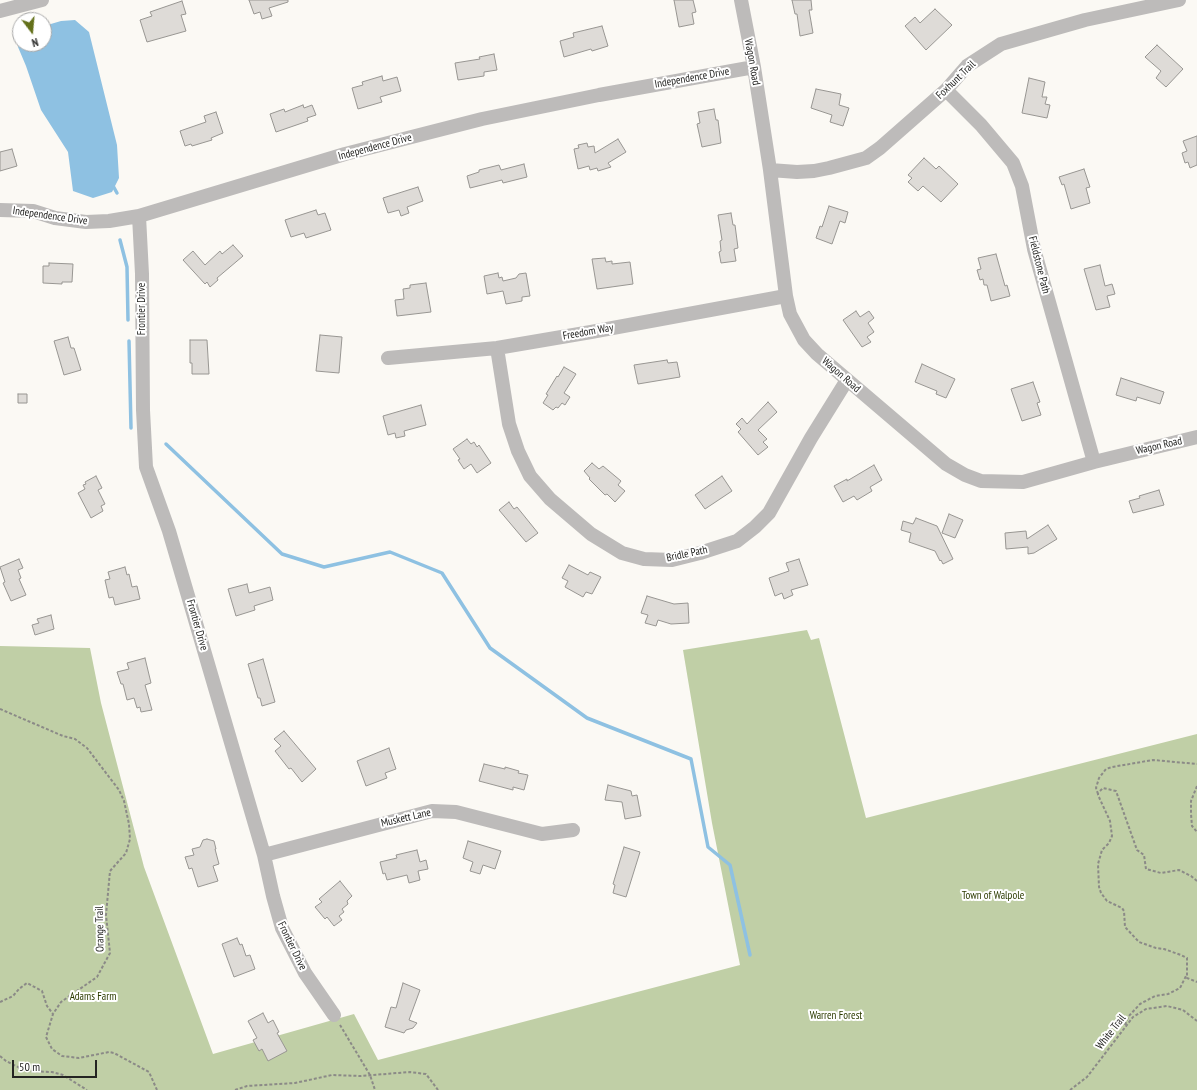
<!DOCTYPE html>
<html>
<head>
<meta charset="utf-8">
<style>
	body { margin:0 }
	#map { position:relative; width:1197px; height:1090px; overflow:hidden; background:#fbf9f4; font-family:"PT Sans Narrow",sans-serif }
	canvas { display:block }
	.north { position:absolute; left:12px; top:12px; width:40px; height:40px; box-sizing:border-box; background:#fff; border:1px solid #a7a7a7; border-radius:50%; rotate:164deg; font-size:11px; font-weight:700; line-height:16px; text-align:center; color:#242422 }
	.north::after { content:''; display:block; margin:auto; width:14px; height:18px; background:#63701a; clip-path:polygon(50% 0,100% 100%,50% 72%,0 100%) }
	.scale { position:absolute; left:12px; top:1060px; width:85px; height:18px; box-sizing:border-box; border:2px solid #242422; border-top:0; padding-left:5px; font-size:12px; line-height:14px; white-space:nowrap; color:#242422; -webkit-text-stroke:3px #fff; paint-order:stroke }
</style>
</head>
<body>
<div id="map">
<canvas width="1197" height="1090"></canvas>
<div class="north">N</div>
<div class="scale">50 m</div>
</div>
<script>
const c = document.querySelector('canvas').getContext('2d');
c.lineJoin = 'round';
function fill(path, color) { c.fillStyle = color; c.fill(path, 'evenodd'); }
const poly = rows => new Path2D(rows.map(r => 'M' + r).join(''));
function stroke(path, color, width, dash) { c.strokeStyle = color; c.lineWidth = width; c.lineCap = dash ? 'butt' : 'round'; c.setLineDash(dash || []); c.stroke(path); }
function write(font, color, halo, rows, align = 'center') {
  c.font = font + ' "PT Sans Narrow",sans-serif'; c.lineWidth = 4; c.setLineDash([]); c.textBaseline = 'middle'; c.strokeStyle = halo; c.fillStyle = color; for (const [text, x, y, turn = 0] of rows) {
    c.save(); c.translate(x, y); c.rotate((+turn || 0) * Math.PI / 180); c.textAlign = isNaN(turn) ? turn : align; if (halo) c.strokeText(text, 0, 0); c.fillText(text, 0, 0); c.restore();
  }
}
fill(poly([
	[807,630,811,640,819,638,866,818,1197,734,1197,1090,0,1090,0,646,90,648,101,703,144,867,213,1054,354,1014,378,1060,740,965,712,823,683,650]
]), '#c0cfa6');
fill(poly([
	[75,20,89,32,117,145,119,178,112,192,93,198,73,191,68,152,41,110,26,66,18,47,20,37,20,44,44,44,44,26,61,21]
]), '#8ec1e2');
stroke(poly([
	[112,184,117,193],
	[120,240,127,267,128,320],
	[129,341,131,428],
	[166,444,282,554,324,567,390,552,442,573,490,648,587,718,691,759,708,847,730,865,750,955]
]), '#8ec1e2', 3.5);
const building = poly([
	[249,0,288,0,288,2,269,8,272,16,262,19,260,12,254,14,249,0],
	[674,0,693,0,696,12,692,13,694,24,679,27,674,0],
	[792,0,811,0,812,10,809,10,813,33,800,36,797,14,795,14,792,0],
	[182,1,186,14,181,15,186,31,147,42,140,20,152,16,150,12,182,1],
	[935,9,952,25,926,50,905,26,915,17,920,23,935,9],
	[602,26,608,46,592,51,591,49,564,57,560,41,574,37,573,33,602,26],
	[1157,45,1183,69,1166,87,1156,78,1161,71,1145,57,1157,45],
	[494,54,497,70,484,72,484,76,458,80,455,63,480,59,479,57,494,54],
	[382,76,383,81,397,77,401,91,380,97,382,102,358,109,352,88,363,85,362,82,382,76],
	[1029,78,1045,82,1042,97,1047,97,1045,104,1050,105,1047,118,1022,113,1029,78],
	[816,89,841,94,839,105,849,108,843,126,830,122,832,115,811,108,816,89],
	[303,105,304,108,312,105,316,115,307,118,308,121,276,132,270,114,284,109,285,112,303,105],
	[714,109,716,120,718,120,721,143,702,147,697,124,700,123,698,112,714,109],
	[216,112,223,133,211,138,212,140,192,146,191,144,185,146,180,131,206,122,204,116,216,112],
	[1197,136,1197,165,1190,168,1188,162,1185,163,1182,153,1187,151,1183,141,1197,136],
	[618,139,626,152,608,163,611,167,598,171,597,168,590,170,589,166,578,169,574,149,579,148,578,145,587,143,588,147,594,146,595,153,618,139],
	[12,149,17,166,0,171,0,152,12,149],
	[924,158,936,169,939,166,958,184,941,202,923,186,918,191,908,182,912,178,908,175,924,158],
	[524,164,527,177,503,183,502,180,470,188,467,176,479,172,479,170,499,165,501,170,524,164],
	[1084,169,1090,187,1086,188,1090,203,1071,209,1064,184,1062,185,1059,177,1084,169],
	[418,187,423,201,407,207,409,213,401,216,399,210,388,213,383,198,418,187],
	[829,206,848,212,845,223,840,221,832,244,816,238,820,226,822,227,829,206],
	[316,210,318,215,325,213,331,230,306,238,304,233,291,237,285,220,316,210],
	[731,213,733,225,735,225,738,248,734,249,736,261,721,263,719,252,721,251,720,241,722,240,718,215,731,213],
	[233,245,243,256,217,278,218,280,210,287,207,282,205,284,183,260,193,251,205,265,220,251,222,254,233,245],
	[996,254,1005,286,1007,285,1010,296,991,301,987,285,984,285,983,279,980,280,977,270,981,269,978,258,996,254],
	[605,258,606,262,612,261,612,264,630,262,633,284,597,289,592,259,605,258],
	[49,263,73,264,72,282,62,282,62,284,43,283,43,266,49,266,49,263],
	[1100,265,1105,286,1112,284,1115,294,1107,296,1110,307,1096,310,1084,269,1100,265],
	[498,273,499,278,502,277,503,281,516,278,519,274,526,273,530,296,522,297,522,301,506,304,503,291,487,294,484,276,498,273],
	[426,283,431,312,397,316,395,300,404,299,403,289,410,288,410,285,426,283],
	[856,311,860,317,869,311,874,318,868,323,874,332,867,337,871,342,862,347,843,320,856,311],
	[320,335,342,337,339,373,316,371,320,335],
	[68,337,71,348,74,348,81,370,64,375,54,341,68,337],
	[190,340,207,340,209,374,192,374,192,363,190,363,190,340],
	[667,360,668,363,677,362,680,377,638,384,634,365,667,360],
	[922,364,955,379,946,398,936,394,937,391,915,382,922,364],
	[564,367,576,374,564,393,570,397,565,405,562,403,558,408,556,407,553,410,543,403,548,395,546,394,557,376,558,377,564,367],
	[1121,378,1164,392,1160,404,1137,397,1136,401,1116,395,1121,378],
	[1033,382,1040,402,1037,403,1041,415,1022,421,1011,389,1033,382],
	[18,394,27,394,27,403,18,403,18,394],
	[768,402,777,412,758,430,767,439,763,442,768,447,758,455,738,432,741,429,736,424,742,418,747,424,768,402],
	[421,405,426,425,404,431,405,436,396,438,395,433,388,435,383,416,421,405],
	[467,439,471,444,474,442,477,447,479,445,491,463,477,473,471,464,464,469,458,460,460,459,453,449,467,439],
	[592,463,599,469,603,466,621,481,618,485,625,491,615,502,607,494,605,495,589,479,590,478,584,471,592,463],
	[874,465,882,480,870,487,872,491,857,500,854,496,843,502,834,486,847,479,847,481,874,465],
	[96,476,102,488,98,490,105,504,101,506,103,511,91,518,78,493,85,489,83,485,86,484,85,482,96,476],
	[722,476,732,491,705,509,695,495,722,476],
	[1159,490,1164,505,1133,513,1129,501,1140,498,1139,496,1159,490],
	[509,502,514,509,517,507,538,533,526,542,499,510,509,502],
	[949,514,963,520,955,538,942,533,949,514],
	[916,518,937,526,953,559,943,564,941,560,940,561,935,551,909,542,911,533,901,530,903,521,913,524,916,518],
	[1048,525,1057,539,1034,553,1028,554,1028,547,1006,549,1005,533,1026,531,1027,539,1048,525],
	[19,559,23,568,18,570,21,578,19,579,26,595,11,601,3,583,5,582,0,567,19,559],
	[799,559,808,585,791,590,793,595,784,599,782,593,775,596,769,578,789,571,786,563,799,559],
	[569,565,588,575,590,572,601,577,592,594,586,592,583,597,565,587,568,581,562,578,569,565],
	[125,567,127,575,129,574,132,587,137,586,140,599,115,605,113,597,109,598,105,580,110,579,108,572,125,567],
	[247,584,249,593,270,587,273,600,254,606,255,610,236,616,228,589,247,584],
	[647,596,674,604,688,603,689,623,671,624,658,620,656,626,645,623,648,615,641,613,647,596],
	[51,615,54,629,35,635,32,625,39,623,37,619,51,615],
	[145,658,151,683,145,685,152,710,141,712,140,707,137,708,134,698,127,700,123,684,121,684,117,672,129,669,127,663,145,658],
	[263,659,275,702,262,706,260,698,258,698,248,664,263,659],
	[284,731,316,769,302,782,291,768,289,769,275,751,281,746,274,739,284,731],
	[389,748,396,769,385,773,387,778,366,786,357,761,389,748],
	[484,764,505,769,505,767,519,771,518,773,528,775,524,790,513,787,513,790,479,781,484,764],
	[608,785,631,791,632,796,637,795,641,816,625,819,622,802,605,800,608,785],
	[207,839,214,841,216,849,215,849,219,864,213,866,218,881,198,887,192,868,189,869,185,857,194,855,192,849,200,847,203,840,207,839],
	[468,841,501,851,495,869,483,865,480,874,470,871,473,862,463,858,468,841],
	[624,847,640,852,626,897,613,893,615,885,613,884,624,847],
	[417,850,420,862,426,860,428,869,418,871,420,880,409,883,407,875,387,880,385,873,383,874,380,862,397,858,396,855,417,850],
	[340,881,352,896,347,901,348,904,342,909,344,912,339,916,342,920,334,926,327,917,325,919,315,907,322,902,319,899,340,881],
	[237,938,240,945,242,944,246,956,250,955,255,969,234,977,222,944,237,938],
	[403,983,420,990,409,1020,417,1023,413,1028,406,1030,404,1033,385,1027,391,1007,396,1008,403,983],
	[263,1013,268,1023,273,1020,279,1032,277,1033,287,1051,268,1061,262,1049,259,1051,253,1040,257,1038,248,1021,263,1013]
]);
fill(building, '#dedbd7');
stroke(building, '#989692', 1);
stroke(poly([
	[0,709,63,736,75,739,87,748,119,790,124,801,129,824,130,839,126,853,110,871,106,915,110,953,97,977,61,1002,53,1014,46,1037,52,1049,62,1056,79,1058,109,1052,114,1053,149,1072,157,1090],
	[1197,786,1191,801,1191,814,1192,826,1197,832],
	[1098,794,1096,788,1099,778,1106,769,1112,767,1153,760,1197,764],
	[1197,881,1191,876,1179,870,1161,873,1146,869,1144,855,1137,850,1116,791,1103,788,1098,793,1098,795,1110,821,1112,836,1109,843,1102,850,1098,864,1099,887,1101,893,1107,901,1122,908,1124,911,1125,927,1139,942,1156,948,1164,949,1181,955,1187,958,1187,978,1197,982],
	[0,1002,13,996,19,989,27,983,42,991,47,1006,53,1014],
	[340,1025,370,1075,375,1090],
	[1125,1025,1128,1017,1140,1004,1155,996,1168,994,1180,988,1186,976],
	[0,1056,6,1061,26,1071,52,1072,63,1075,87,1090],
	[235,1090,247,1086,295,1083,332,1075,361,1076,410,1072,426,1074,438,1090],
	[1070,1090,1087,1077,1133,1017,1146,1009,1167,1006,1183,1010,1197,1021]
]), '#8b8a87', 2, [3, 2]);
stroke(poly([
	[741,0,754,67,770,170,786,296,790,314,804,340,817,354,946,464,965,475,981,481,1023,482,1094,462,1197,437],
	[0,11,42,0],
	[946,90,981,125,1013,163,1022,186,1034,249,1094,462],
	[770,170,797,172,814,171,829,168,866,158,880,148,946,90,967,66,1001,44,1085,20,1179,0],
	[0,210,33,211,55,218,86,222,109,221,139,216,345,154,482,119,599,95,754,67],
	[139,216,142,274,143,410,146,467,169,531,264,855,273,896,282,928,305,973,334,1015],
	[497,348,509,424,518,451,530,476,550,499,591,534,622,553,644,559,672,560,700,553,737,541,755,527,769,513,811,438,847,380],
	[388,358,497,348,591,332,786,296],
	[264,855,432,811,456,812,542,834,573,830]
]), '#bdbbba', 14);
write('11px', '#242422', '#fff', [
	["Wagon Road",752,62,80],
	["Independence Drive",692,78,-10],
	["Foxhunt Trail",956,80,-44],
	["Independence Drive",375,147,-15],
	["Independence Drive",50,216,8],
	["Fieldstone Path",1039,265,76],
	["Frontier Drive",142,309,-90],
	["Freedom Way",588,332,-10],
	["Wagon Road",841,375,41],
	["Wagon Road",1159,446,-13],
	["Bridle Path",687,554,-12],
	["Frontier Drive",197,625,74],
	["Muskett Lane",406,818,-13],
	["Orange Trail",100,929,-91],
	["Frontier Drive",292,946,64],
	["White Trail",1111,1032,-52]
]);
write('11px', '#2c3b01', '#fff', [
	["Town of Walpole",993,896],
	["Adams Farm",93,997],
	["Warren Forest",836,1016]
]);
</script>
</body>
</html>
